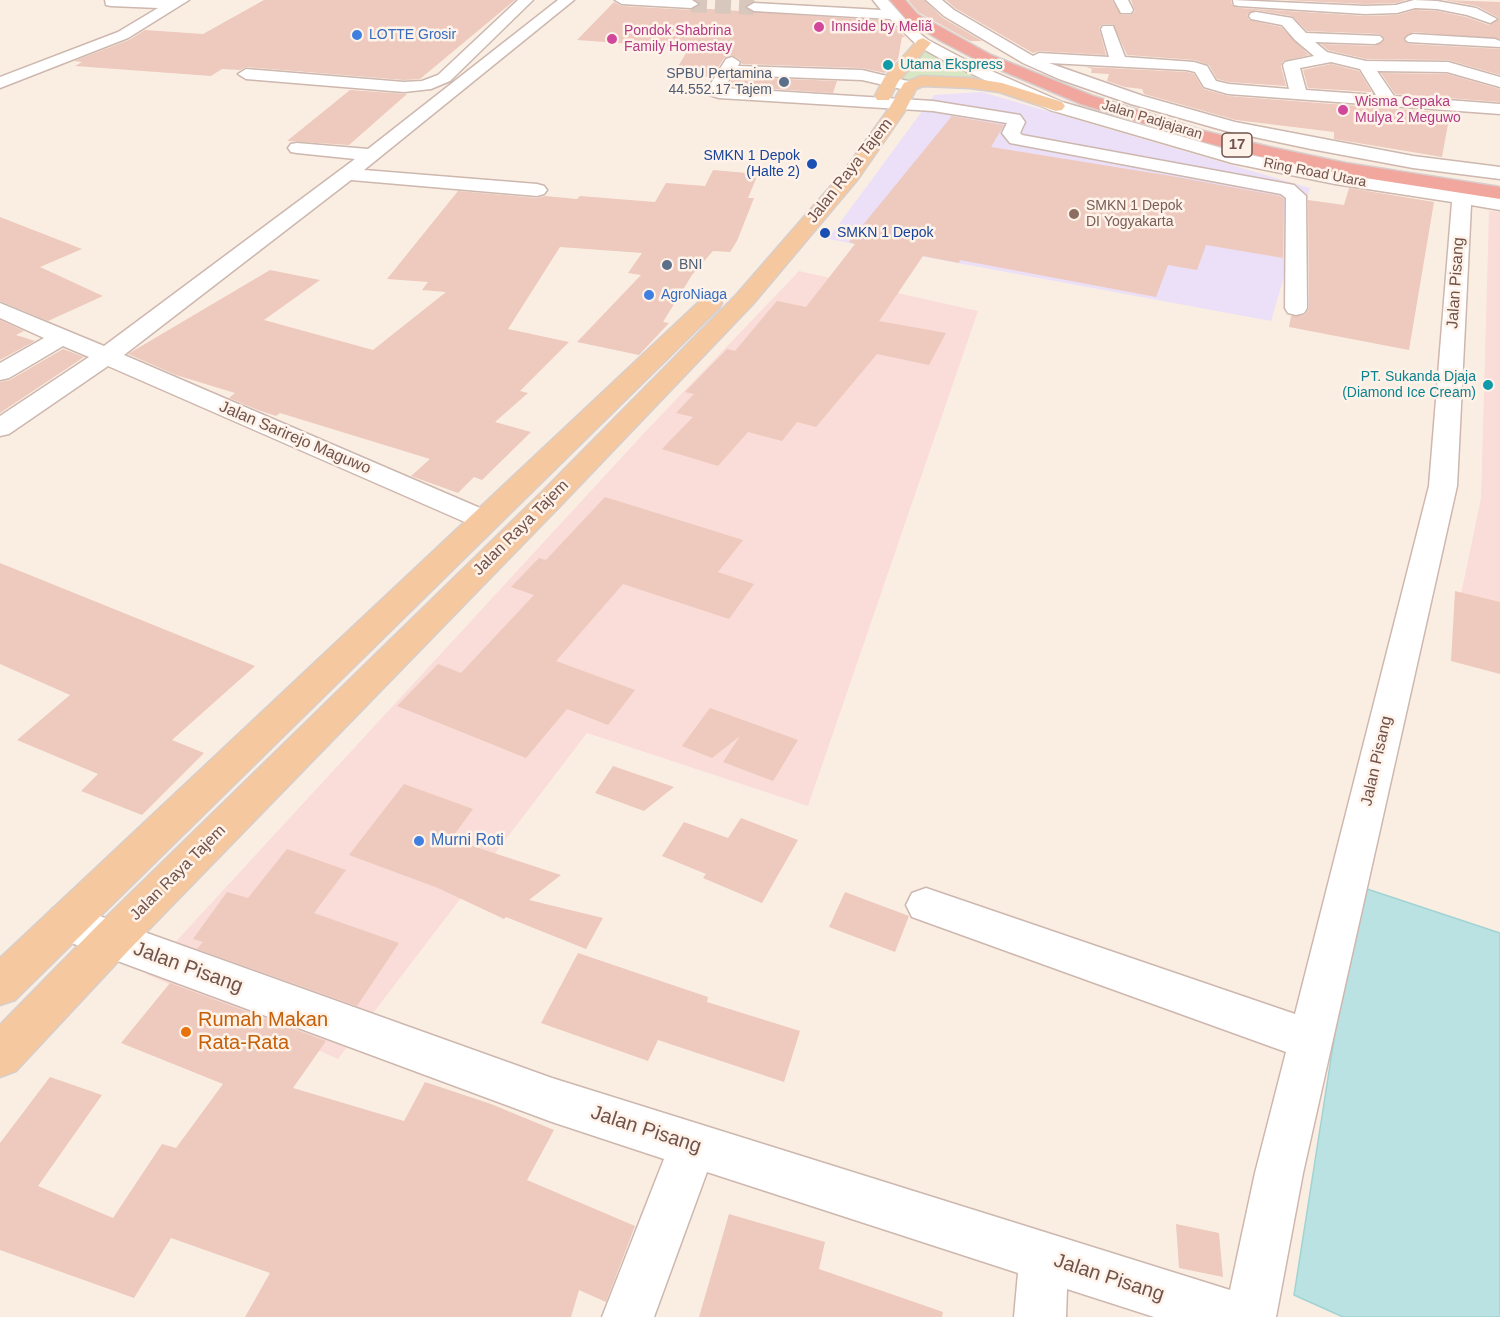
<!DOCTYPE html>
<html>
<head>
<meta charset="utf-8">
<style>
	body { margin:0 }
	canvas { display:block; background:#faeee3 }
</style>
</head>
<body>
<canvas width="1500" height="1317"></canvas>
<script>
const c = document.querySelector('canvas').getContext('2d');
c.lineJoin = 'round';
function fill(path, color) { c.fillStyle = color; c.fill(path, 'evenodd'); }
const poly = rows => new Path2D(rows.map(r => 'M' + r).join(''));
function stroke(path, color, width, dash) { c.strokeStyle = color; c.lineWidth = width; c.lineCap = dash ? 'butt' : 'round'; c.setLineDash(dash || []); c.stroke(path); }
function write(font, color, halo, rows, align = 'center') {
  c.font = font + ' Arial,sans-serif'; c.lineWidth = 5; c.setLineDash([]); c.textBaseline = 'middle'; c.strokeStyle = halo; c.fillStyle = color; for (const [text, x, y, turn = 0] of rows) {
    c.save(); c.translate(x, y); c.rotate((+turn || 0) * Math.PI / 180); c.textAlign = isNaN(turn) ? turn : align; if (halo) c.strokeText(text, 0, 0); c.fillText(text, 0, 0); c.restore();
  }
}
fill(poly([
	[1489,211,1500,212,1500,608,1460,599,1481,498],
	[799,271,978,311,808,806,587,733,338,1059,146,974,645,432]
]), '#faddd8');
fill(poly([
	[982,92,1310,188,1271,321,828,239,934,95]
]), '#ebe0f7');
fill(poly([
	[925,47,1003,87,907,84,895,81]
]), '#d7e7c3');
const water = poly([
	[1358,886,1500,933,1500,1317,1343,1317,1294,1295,1358,886]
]);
fill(water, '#bae2e2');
stroke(water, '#a1d3d3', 1.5);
fill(poly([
	[264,0,515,0,420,79,404,80,246,67,240,70,222,69,211,76,75,66,82,62,74,61,129,40,145,30,203,34],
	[908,0,924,0,943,18,982,41,970,41,918,12],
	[946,0,1112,0,1121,15,1131,15,1135,11,1131,0,1231,0,1232,5,1239,8,1365,16,1397,15,1415,10,1437,11,1466,17,1489,25,1499,18,1477,6,1444,0,1500,2,1500,39,1413,32,1403,39,1408,44,1500,49,1500,75,1448,60,1366,59,1328,50,1321,44,1375,46,1385,39,1380,34,1307,31,1292,16,1256,10,1247,15,1249,20,1281,27,1309,55,1283,61,1281,66,1286,86,1229,82,1217,79,1209,65,1195,60,1127,55,1113,24,1103,24,1099,28,1106,55,1039,51,1033,53,955,8],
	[1283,0,1406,0,1396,3,1365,4],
	[614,2,622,6,691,10,695,8,889,21,905,37,902,37,898,59,885,73,862,68,742,64,741,60,731,55,724,58,712,77,673,75,689,48,577,40],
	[1331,64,1359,71,1372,92,1308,88,1303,70],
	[1086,67,1187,72,1194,74,1203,89,1228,96,1450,113,1442,157,1334,139,1334,132,1236,120,1144,94,1142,89,1125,87,1107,81,1109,74,1091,73,1092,69],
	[1381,73,1447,74,1500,89,1500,102,1395,94],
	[733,77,837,81,833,93,728,86],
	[350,90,407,94,349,145,287,141],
	[952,116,1004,125,991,147,1171,176,1280,196,1284,199,1283,258,1206,245,1197,270,1168,265,1156,297,960,260,959,263,923,256,879,321,946,333,929,365,877,354,816,427,797,422,782,441,748,432,718,466,662,449,693,417,676,413,694,394,685,392,727,349,735,351,777,301,806,307,855,244,849,242],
	[713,170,758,174,748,198,754,198,737,241,730,252,713,251,692,275,663,322,669,323,639,355,577,342,641,275,628,273,642,253,560,247,508,329,569,342,520,391,528,393,495,422,531,432,482,480,474,477,458,493,411,476,430,459,280,413,276,416,258,410,229,398,235,393,176,375,128,354,270,270,320,280,264,320,373,350,446,292,422,290,428,282,387,279,458,191,537,198,545,196,577,199,580,196,655,202,666,183,705,186],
	[1349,188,1434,202,1409,350,1289,327,1291,316,1305,315,1309,308,1308,200,1344,205],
	[0,217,82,249,40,267,103,296,48,321,0,301],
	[0,320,24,331,16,335,35,341,0,360],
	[63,349,84,357,0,413,0,382,10,380],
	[605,497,743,540,718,572,754,584,729,619,623,584,556,661,635,690,608,725,567,709,526,758,397,706,438,664,461,673,534,595,511,587,539,558,546,560],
	[0,563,255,666,172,740,204,753,142,815,81,791,98,774,17,740,70,695,0,664],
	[1455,591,1500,602,1500,674,1451,661],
	[710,708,798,740,773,781,723,762,740,736,712,758,682,746],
	[613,766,674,787,644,811,595,793],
	[404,784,473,809,451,839,561,875,529,900,603,918,586,949,506,917,504,919,438,888,349,855],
	[741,818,798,840,762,903,703,878,706,874,662,856,684,822,728,838],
	[287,849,346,870,314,913,399,943,357,1006,197,949,203,942,193,939,227,892,248,898],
	[845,892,909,916,895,952,829,927],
	[578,953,708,997,707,1002,800,1031,784,1082,658,1040,648,1061,541,1023],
	[170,983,326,1041,293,1088,404,1121,425,1082,491,1104,554,1130,527,1180,635,1226,606,1302,579,1290,571,1317,245,1317,270,1273,171,1238,134,1298,0,1250,0,1143,50,1077,102,1095,38,1186,113,1218,162,1144,176,1148,223,1084,121,1043],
	[729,1214,825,1242,819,1269,943,1312,942,1317,699,1317],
	[1176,1224,1219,1233,1223,1277,1179,1268]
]), '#eec9bd');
stroke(poly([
	[691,4,754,7]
]), '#d8c7bd', 16, [16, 8]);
const minor = poly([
	[105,0,189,0,128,38,0,88,0,77,118,32,158,8,111,6,106,5,105,0],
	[518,0,533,0,450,81,431,89,404,92,246,79,238,74,246,69,404,82,422,81,438,75,518,0],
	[558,0,574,0,364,170,537,184,544,186,547,190,544,194,537,196,351,180,124,355,494,514,498,520,494,526,484,529,474,526,108,366,9,434,0,436,0,416,89,357,63,346,9,378,0,380,0,363,44,338,0,318,0,303,104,346,355,159,297,153,291,152,288,148,291,144,297,143,368,149,558,0],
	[615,0,692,0,698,4,691,8,622,4,615,0],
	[873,0,888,0,914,29,928,40,962,58,1062,102,1235,152,1335,172,1500,198,1500,210,1471,205,1457,486,1303,1173,1276,1317,1154,1317,1067,1289,1066,1317,1014,1317,1018,1273,707,1172,654,1317,602,1317,664,1159,552,1122,96,953,52,935,46,922,52,909,66,904,552,1078,1230,1290,1255,1173,1286,1052,912,917,906,905,912,893,926,888,1295,1014,1429,486,1452,202,1335,184,1232,163,1050,110,950,64,918,46,890,19,754,11,747,7,754,3,881,10,873,0],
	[926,0,942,0,954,10,1033,56,1039,53,1109,57,1101,29,1103,26,1113,26,1125,57,1194,62,1207,66,1216,81,1229,84,1289,89,1283,65,1285,62,1314,56,1295,40,1282,25,1251,19,1249,16,1251,13,1256,12,1292,18,1306,33,1380,36,1383,39,1380,42,1375,44,1315,42,1327,52,1366,61,1448,62,1500,77,1500,87,1447,72,1377,71,1394,96,1500,104,1500,114,1228,94,1204,87,1195,72,1187,70,1049,63,1143,96,1235,122,1413,156,1500,167,1500,179,1413,168,1311,149,1226,131,1131,104,1059,79,1023,63,944,16,926,0],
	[1331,62,1360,69,1376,95,1306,90,1300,68,1331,62],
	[1114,0,1128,0,1133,10,1131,13,1121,13,1114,0],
	[1233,0,1365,6,1396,5,1414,0,1437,1,1476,8,1497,19,1490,23,1467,15,1437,9,1415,8,1397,13,1365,14,1239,6,1234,5,1233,0],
	[1413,34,1495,39,1500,41,1500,47,1408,42,1405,39,1408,36,1413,34],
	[732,57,740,62,738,66,862,70,916,83,918,86,910,91,862,80,732,75,724,88,933,101,1014,114,1020,115,1025,122,1020,133,1022,135,1294,185,1306,196,1307,308,1304,313,1296,315,1288,313,1285,308,1286,198,1281,194,1010,143,1002,133,1007,123,933,111,719,98,709,95,708,88,726,59,732,57]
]);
const major = poly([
	[923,38,931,43,898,82,889,100,877,100,875,96,884,78,918,40,923,38],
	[921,76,970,78,1002,83,1062,102,1065,106,1062,110,1056,111,999,92,970,88,923,86,916,89,905,111,858,179,753,304,564,502,126,953,16,1071,0,1077,0,1025,96,927,544,490,737,294,844,171,888,110,904,83,921,76],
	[711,296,719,298,722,303,719,308,15,1000,0,1005,0,958,703,298,711,296]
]);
const highway = poly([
	[890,0,905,0,917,14,991,55,1093,96,1204,131,1270,147,1346,163,1500,187,1500,199,1346,175,1270,159,1192,139,1081,104,979,61,941,41,907,20,890,0]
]);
stroke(minor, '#cdb7ae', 3);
stroke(major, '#d7cfcd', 3);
stroke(highway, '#d7cfcd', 3);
fill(minor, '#fff');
fill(major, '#f5c8a0');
fill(highway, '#f1a79e');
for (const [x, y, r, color] of [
	[819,27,6,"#d1479c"],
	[357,35,6,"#3f7fe0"],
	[612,39,6,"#d1479c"],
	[888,65,6,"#0f9aa8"],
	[784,82,6,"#5c6f8a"],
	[1343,110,6,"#d1479c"],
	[812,164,6,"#1a4fb4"],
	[1074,214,6,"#8d6e63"],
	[825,233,6,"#1a4fb4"],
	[667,265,6,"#5c6f8a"],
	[649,295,6,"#3f7fe0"],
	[1488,385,6,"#0f9aa8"],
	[419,841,6,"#3f7fe0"],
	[186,1032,6,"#e8710a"]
]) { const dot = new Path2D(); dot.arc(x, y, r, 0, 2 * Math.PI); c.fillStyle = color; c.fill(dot); stroke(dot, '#fef2e9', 2); }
write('14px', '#b23c85', '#fef2e9', [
	["Innside by Meliã",831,27],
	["Pondok Shabrina",624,31],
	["Family Homestay",624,47],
	["Wisma Cepaka",1355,102],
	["Mulya 2 Meguwo",1355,118]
], 'left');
write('14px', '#366cbe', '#fef2e9', [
	["LOTTE Grosir",369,35],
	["AgroNiaga",661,295]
], 'left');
write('14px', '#0d838f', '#fef2e9', [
	["Utama Ekspress",900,65],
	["PT. Sukanda Djaja",1476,377,"right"],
	["(Diamond Ice Cream)",1476,393,"right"]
], 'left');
write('14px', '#4e5e75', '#fef2e9', [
	["SPBU Pertamina",772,74],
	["44.552.17 Tajem",772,90],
	["BNI",679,265,"left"]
], 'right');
write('14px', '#71534b', '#fef2e9', [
	["Jalan Padjajaran",1152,120,17],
	["Ring Road Utara",1315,173,11]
]);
write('14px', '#164399', '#fef2e9', [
	["SMKN 1 Depok",800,156],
	["(Halte 2)",800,172],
	["SMKN 1 Depok",837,233,"left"]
], 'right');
write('14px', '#785e54', '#fef2e9', [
	["SMKN 1 Depok",1086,206],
	["DI Yogyakarta",1086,222]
], 'left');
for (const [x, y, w] of [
	[1237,145,30]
]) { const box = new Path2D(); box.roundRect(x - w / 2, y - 12, w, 24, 4.5); c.fillStyle = '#fef2e9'; c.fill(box); stroke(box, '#71534b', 1.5); }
write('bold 15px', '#71534b', null, [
	["17",1237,145]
]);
write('16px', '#71534b', '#fef2e9', [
	["Jalan Raya Tajem",850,171,-52],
	["Jalan Pisang",1456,283,-86],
	["Jalan Sarirejo Maguwo",295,438,23],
	["Jalan Raya Tajem",521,528,-45],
	["Jalan Pisang",1377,761,-77],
	["Jalan Raya Tajem",178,873,-45]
]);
write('16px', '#366cbe', '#fef2e9', [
	["Murni Roti",431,841]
], 'left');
write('20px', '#71534b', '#fef2e9', [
	["Jalan Pisang",188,968,20],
	["Jalan Pisang",646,1130,18],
	["Jalan Pisang",1109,1278,18]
]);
write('20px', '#c56008', '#fef2e9', [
	["Rumah Makan",198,1020],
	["Rata-Rata",198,1043]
], 'left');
</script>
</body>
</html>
